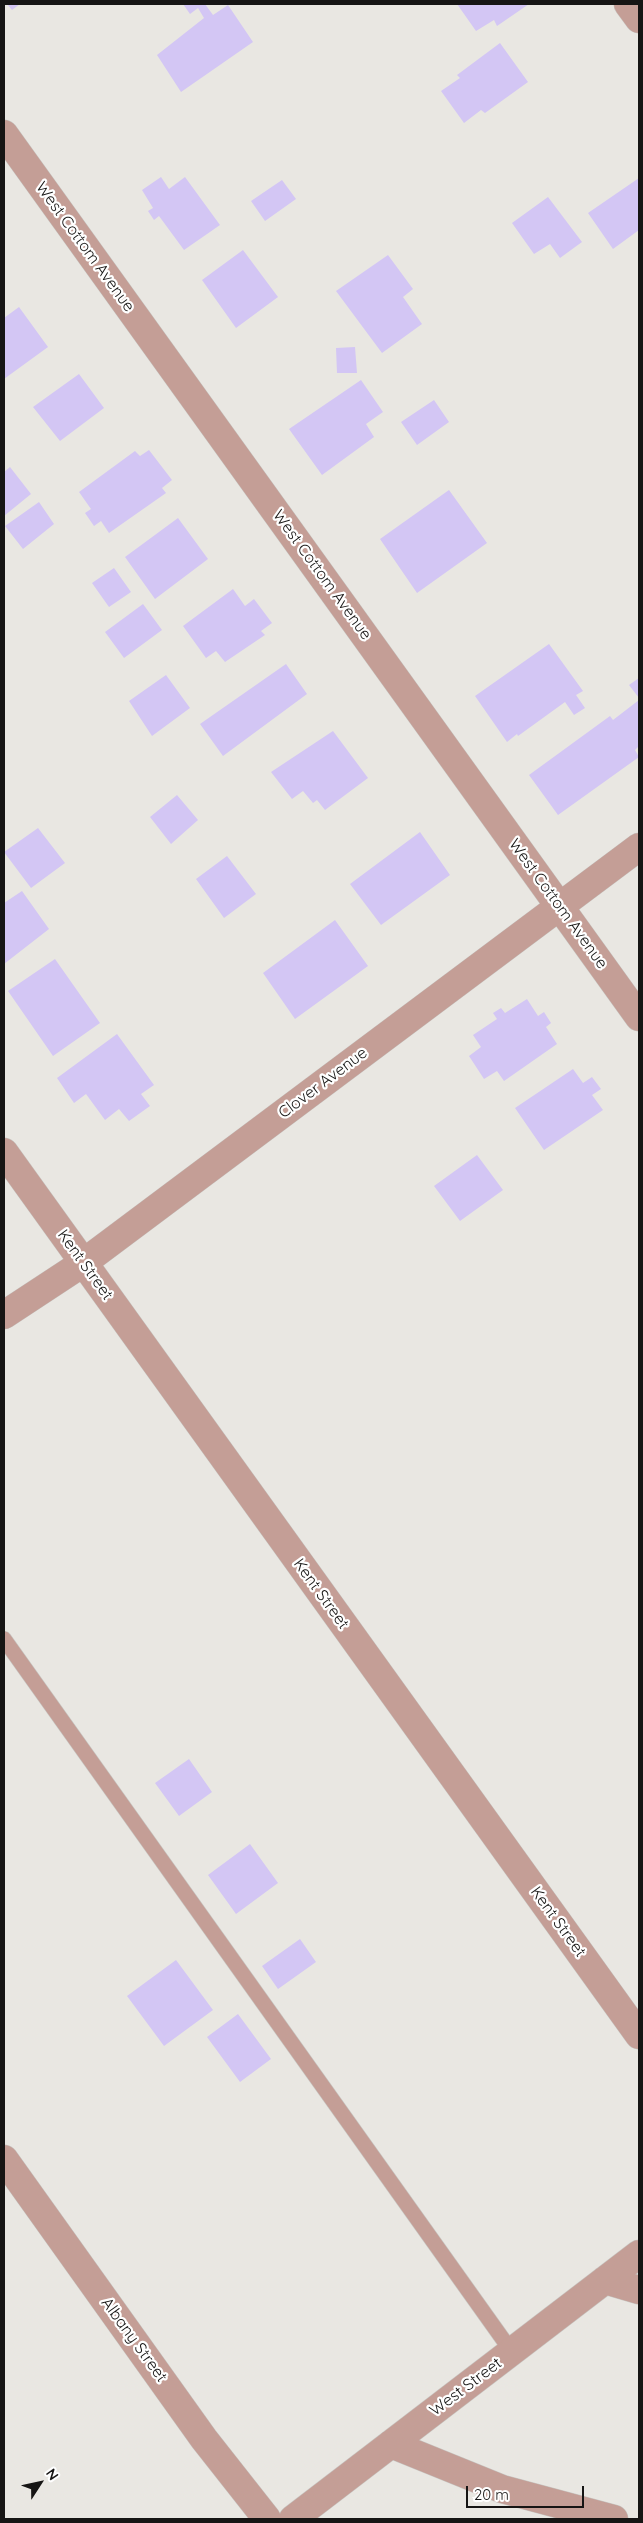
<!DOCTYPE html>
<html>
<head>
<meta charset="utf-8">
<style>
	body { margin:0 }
	#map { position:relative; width:643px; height:2523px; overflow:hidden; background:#e9e7e2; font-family:Quicksand,sans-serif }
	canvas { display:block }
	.frame { position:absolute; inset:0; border:5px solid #161514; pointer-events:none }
	.north { position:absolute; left:15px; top:2458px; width:50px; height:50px; -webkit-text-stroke:4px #fff; paint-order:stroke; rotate:55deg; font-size:14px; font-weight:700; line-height:20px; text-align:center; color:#161514 }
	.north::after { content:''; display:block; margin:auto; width:18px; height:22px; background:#161514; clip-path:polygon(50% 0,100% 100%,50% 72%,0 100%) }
	.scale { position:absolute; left:466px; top:2486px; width:118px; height:22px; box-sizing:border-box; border:2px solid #161514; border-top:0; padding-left:6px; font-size:15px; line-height:18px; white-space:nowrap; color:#161514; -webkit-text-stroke:4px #fff; paint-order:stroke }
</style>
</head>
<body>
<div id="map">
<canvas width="643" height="2523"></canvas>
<div class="frame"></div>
<div class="north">N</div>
<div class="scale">20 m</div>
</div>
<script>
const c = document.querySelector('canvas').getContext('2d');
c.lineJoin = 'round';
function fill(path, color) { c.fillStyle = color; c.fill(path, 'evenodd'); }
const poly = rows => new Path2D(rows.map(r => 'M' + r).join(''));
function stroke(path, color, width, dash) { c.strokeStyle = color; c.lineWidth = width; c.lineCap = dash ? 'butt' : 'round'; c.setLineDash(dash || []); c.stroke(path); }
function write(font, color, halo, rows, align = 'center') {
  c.font = font + ' Quicksand,sans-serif'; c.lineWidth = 4.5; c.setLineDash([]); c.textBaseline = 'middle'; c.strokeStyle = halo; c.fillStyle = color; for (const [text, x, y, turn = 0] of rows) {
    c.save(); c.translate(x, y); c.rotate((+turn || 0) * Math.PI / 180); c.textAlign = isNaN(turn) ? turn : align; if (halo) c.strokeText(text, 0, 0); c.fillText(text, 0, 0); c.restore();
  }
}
fill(poly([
	[7,4,20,4,12,10],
	[183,4,205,4,213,15,228,5,253,42,181,92,157,55,204,18,198,8,190,14],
	[457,4,529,4,497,26,494,20,476,31],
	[500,43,528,82,485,113,481,110,464,123,441,91,460,78,457,75],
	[161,177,169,189,185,177,220,225,184,250,159,216,154,220,148,211,153,208,142,190],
	[639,178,639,230,613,249,588,213],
	[282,180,296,199,265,221,251,201],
	[548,197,582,242,560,258,550,244,534,254,512,223],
	[243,250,278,297,236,328,202,280],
	[388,255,413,289,403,297,422,324,382,353,336,291],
	[19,307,48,347,4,379,4,318],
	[355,347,357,373,337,373,336,348],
	[79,374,104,408,60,441,33,407],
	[361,380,383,412,366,424,374,437,322,475,289,429],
	[434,400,449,422,417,445,401,422],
	[149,450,172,480,162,488,166,493,109,533,101,521,94,526,85,513,91,509,79,492,135,451,140,456],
	[10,467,31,494,4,516,4,472],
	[449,490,487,543,417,593,380,539],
	[39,502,54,524,23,549,5,526],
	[178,518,208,559,155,599,125,557],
	[114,568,131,592,109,607,92,583],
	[233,589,245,606,254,599,272,623,261,631,265,635,225,662,216,651,206,658,183,626],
	[143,604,162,630,124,658,105,632],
	[549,644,583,691,576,695,585,708,574,715,565,702,518,736,517,734,507,742,475,696],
	[286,664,307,694,223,756,200,724],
	[166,675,190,708,152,736,129,701],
	[639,678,639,698,629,685],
	[639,700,639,746,635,750,639,757,558,815,529,775,610,716,613,720],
	[333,731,368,778,325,810,317,800,313,803,303,791,292,799,271,772],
	[177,795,198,820,171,844,150,817],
	[38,828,65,863,31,888,4,852],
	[420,832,450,875,381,925,350,884],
	[227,856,256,894,224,918,196,879],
	[22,891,49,929,4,964,4,903],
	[335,920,368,966,295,1019,263,973],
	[55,959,100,1023,53,1056,8,991],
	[527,999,538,1016,544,1012,551,1023,546,1027,557,1044,504,1081,497,1071,484,1079,469,1056,481,1047,473,1035,497,1019,493,1013,501,1008,505,1013],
	[117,1034,154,1085,141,1094,150,1106,129,1121,119,1109,105,1120,86,1094,74,1103,57,1078],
	[573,1069,583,1083,592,1077,601,1089,592,1095,603,1110,544,1150,515,1108],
	[477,1155,503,1190,460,1221,434,1186],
	[189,1759,212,1792,179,1816,155,1783],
	[250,1844,278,1883,236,1914,208,1875],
	[300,1939,316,1962,278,1989,262,1966],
	[176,1960,213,2010,164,2046,127,1996],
	[238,2014,271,2059,240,2082,207,2037]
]), '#d3c6f4');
const service = poly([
	[4,1639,512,2352]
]);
const minor = poly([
	[628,4,639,19],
	[4,134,639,1017],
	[4,1152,639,2035],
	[4,1315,83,1263,639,847],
	[4,2159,204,2439,267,2519],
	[605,2280,639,2290],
	[391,2444,502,2489,614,2519],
	[293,2519,639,2254]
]);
stroke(service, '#c7c5c1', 16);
stroke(minor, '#c7c5c1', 29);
stroke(service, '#c49e96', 15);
stroke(minor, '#c49e96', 28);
write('16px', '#161514', '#fff', [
	["West Cottom Avenue",85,247,54],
	["West Cottom Avenue",322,575,54],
	["West Cottom Avenue",558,904,54],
	["Clover Avenue",323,1083,-37],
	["Kent Street",85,1265,54],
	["Kent Street",321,1594,54],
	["Kent Street",558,1922,54],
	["Albany Street",134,2340,54],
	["West Street",466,2387,-37]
]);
</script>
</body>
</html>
